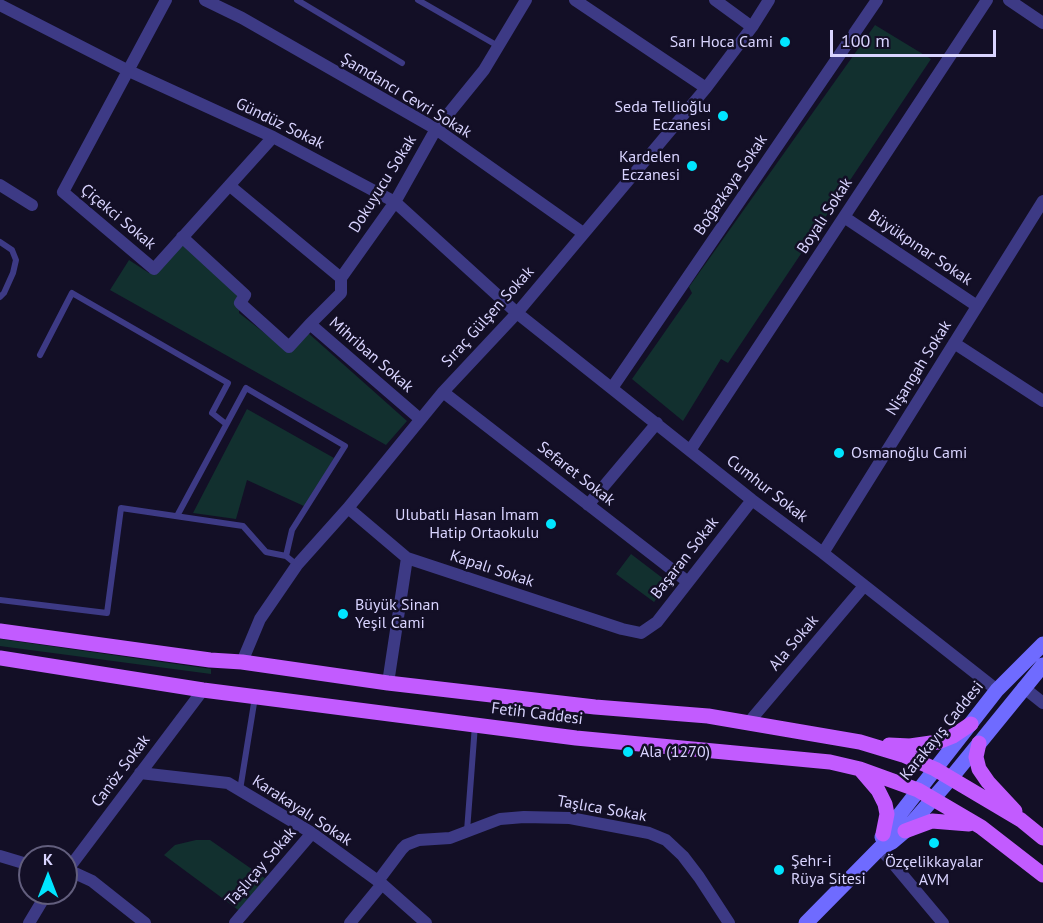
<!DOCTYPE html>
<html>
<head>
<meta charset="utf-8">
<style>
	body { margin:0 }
	#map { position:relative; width:1043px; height:923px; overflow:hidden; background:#130f26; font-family:"PT Sans",sans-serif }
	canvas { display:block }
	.north { position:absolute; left:18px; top:845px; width:60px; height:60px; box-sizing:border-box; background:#130f26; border:2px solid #625e7d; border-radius:50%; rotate:0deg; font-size:16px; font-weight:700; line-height:24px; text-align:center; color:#d9d4ff }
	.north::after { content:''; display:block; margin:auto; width:21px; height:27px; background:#00e5ff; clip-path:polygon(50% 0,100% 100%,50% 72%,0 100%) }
	.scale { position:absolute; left:830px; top:30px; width:166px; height:27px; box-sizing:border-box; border:3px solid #d9d4ff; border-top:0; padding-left:8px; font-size:18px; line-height:21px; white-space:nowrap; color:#d9d4ff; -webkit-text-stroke:4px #130f26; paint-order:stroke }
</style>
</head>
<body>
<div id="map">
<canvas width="1043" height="923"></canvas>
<div class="north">K</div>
<div class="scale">100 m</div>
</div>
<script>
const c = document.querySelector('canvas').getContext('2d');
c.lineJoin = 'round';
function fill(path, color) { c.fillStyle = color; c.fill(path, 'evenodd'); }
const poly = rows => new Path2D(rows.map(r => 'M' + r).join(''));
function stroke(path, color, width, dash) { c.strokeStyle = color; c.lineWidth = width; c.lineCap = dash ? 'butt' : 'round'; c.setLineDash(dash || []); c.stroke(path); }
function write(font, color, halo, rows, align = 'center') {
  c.font = font + ' "PT Sans",sans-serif'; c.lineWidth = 5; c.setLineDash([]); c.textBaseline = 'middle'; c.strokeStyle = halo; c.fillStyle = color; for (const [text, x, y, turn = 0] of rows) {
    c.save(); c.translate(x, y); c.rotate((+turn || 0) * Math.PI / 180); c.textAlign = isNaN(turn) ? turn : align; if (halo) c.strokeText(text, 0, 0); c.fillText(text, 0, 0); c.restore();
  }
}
fill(poly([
	[875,25,931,59,728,363,721,359,683,421,632,379,692,293,689,287],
	[180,242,239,293,239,313,290,353,307,332,407,421,386,445,110,290,129,260,149,273],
	[247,409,334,458,306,507,247,480,236,519,193,513],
	[631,554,669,583,654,602,616,574],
	[0,639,211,669,211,674,0,646],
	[196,840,210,840,266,879,241,912,164,855,175,845]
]), '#12302f');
stroke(poly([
	[297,0,402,63],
	[418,0,498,46],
	[0,242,12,250,16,260,13,273,4,293,0,297],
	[40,355,72,293,228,383,212,413,226,424],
	[177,516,246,388,345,446,292,530,286,556],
	[0,600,107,613,121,508,243,526,266,552,286,556,297,565],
	[240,790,255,697],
	[467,831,475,725]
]), '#3d3a85', 6);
stroke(poly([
	[166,0,63,192,154,269,273,137],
	[205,0,242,18,436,129,583,233],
	[575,0,706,88],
	[715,0,752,27],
	[1009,0,1043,23],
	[0,5,129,71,273,137,395,202,517,313,752,500,823,553,997,690],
	[0,185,32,205],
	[230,186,341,278],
	[844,217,977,306],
	[182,237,245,295,240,303,289,347,310,324,420,419],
	[310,324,341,293,341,278,395,202,436,129,484,70,526,0],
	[954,343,1043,401],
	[612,388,877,0],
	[443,392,688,582],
	[691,449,987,0],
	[588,505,657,423],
	[348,508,407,558,622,629,641,633,657,622,752,500],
	[823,553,1043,201],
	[242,662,260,619,297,565,348,508,443,392,517,313,706,88,752,27,769,0],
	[388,683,407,558],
	[1023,687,1043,703],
	[749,722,864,586],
	[140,773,228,783,312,833,382,884,426,923],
	[880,848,943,923],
	[0,856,30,865],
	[66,869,92,881,145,923],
	[66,872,203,690],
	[378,881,402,849,406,845,419,840,450,838,500,819,524,817,570,818,649,833,666,840,683,856,699,877,729,923],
	[29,923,47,893],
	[235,923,312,833],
	[350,923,382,884]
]), '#3d3a85', 12);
stroke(poly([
	[882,837,997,690,1043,644],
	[806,923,880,848,892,842,905,831,951,778,1043,665]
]), '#6f6bff', 15);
stroke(poly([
	[0,631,210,660,242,662,388,683,595,707,708,716,860,742,903,755,935,769,1021,820,1043,838],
	[0,658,203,690,576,738,830,762,860,769,918,790,981,827,1043,875],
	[979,743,976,757,979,769,988,782,1015,811],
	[889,745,910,746,938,742,953,736,971,724],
	[860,769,878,790,885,804,887,814,883,834],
	[905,831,932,821,969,824]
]), '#c25bff', 15);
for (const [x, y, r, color] of [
	[785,42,6,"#00e5ff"],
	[723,116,6,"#00e5ff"],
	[692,166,6,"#00e5ff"],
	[839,453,6,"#00e5ff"],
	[551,524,6,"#00e5ff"],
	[343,614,6,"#00e5ff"],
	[628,752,6,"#00e5ff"],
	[934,843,6,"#00e5ff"],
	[779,870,6,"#00e5ff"]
]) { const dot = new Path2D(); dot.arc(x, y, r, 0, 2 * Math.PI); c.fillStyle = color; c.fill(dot); stroke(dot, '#130f26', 2); }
write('16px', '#d9d4ff', '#130f26', [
	["Sarı Hoca Cami",773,42],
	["Seda Tellioğlu",711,107],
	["Eczanesi",711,125],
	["Kardelen",680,157],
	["Eczanesi",680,175],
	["Osmanoğlu Cami",851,453,"left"],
	["Ulubatlı Hasan İmam",539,515],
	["Hatip Ortaokulu",539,533],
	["Büyük Sinan",355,605,"left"],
	["Yeşil Cami",355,623,"left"],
	["Ala (1270)",640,752,"left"],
	["Şehr-i",791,861,"left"],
	["Rüya Sitesi",791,879,"left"],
	["Özçelikkayalar",934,862,"center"],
	["AVM",934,880,"center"]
], 'right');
write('16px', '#d9d4ff', '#130f26', [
	["Şamdancı Cevri Sokak",406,96,31],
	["Gündüz Sokak",280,124,26],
	["Dokuyucu Sokak",383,184,-58],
	["Boğazkaya Sokak",731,185,-56],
	["Boyalı Sokak",825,216,-57],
	["Çiçekci Sokak",118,217,40],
	["Büyükpınar Sokak",920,248,34],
	["Sıraç Gülşen Sokak",488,317,-48],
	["Mihriban Sokak",371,355,41],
	["Nişangah Sokak",919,368,-58],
	["Sefaret Sokak",576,474,38],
	["Cumhur Sokak",767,489,38],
	["Başaran Sokak",685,558,-52],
	["Kapalı Sokak",492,569,18],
	["Ala Sokak",794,643,-50],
	["Fetih Caddesi",537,714,7],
	["Karakayış Caddesi",942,731,-51],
	["Canöz Sokak",121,771,-53],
	["Taşlıca Sokak",602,809,10],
	["Karakayalı Sokak",302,811,33],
	["Taşlıçay Sokak",261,867,-49]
]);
</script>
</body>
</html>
